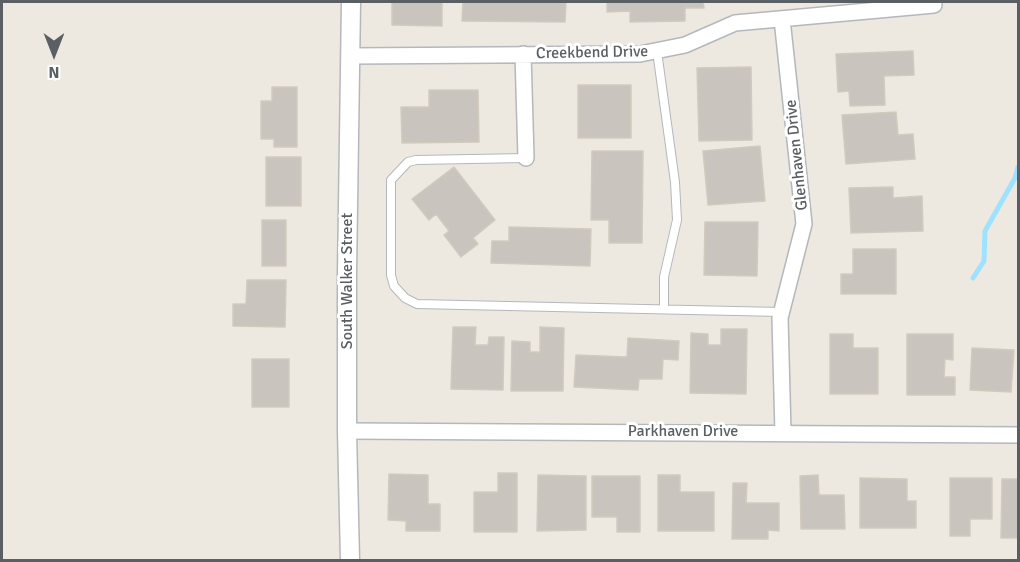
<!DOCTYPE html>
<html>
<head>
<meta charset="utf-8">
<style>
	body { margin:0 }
	#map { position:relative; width:1020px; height:562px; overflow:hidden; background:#eee9e0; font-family:Signika,sans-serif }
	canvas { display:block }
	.frame { position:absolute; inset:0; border:3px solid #595f63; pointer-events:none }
	.north { position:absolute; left:24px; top:24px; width:60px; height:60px; -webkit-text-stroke:4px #fff; paint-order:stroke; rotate:180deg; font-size:16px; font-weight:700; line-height:24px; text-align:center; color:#595f63 }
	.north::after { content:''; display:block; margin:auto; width:21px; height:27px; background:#595f63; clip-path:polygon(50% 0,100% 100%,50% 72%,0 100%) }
</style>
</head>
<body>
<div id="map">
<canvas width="1020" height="562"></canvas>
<div class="frame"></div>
<div class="north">N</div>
</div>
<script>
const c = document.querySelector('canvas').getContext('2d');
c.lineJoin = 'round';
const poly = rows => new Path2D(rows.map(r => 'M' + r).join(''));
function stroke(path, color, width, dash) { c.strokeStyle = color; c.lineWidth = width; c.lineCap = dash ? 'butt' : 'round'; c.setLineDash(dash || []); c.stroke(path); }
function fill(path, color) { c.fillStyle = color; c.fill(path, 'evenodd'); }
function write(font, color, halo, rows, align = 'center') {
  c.font = font + ' Signika,sans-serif'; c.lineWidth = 6; c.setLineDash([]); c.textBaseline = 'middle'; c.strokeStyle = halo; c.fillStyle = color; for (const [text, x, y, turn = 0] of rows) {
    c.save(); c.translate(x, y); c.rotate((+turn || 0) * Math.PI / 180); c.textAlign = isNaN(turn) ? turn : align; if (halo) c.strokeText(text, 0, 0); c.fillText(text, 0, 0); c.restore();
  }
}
stroke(poly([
	[973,278,984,261,985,231,1015,178,1018,167]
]), '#9fe2ff', 5);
const building = poly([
	[392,2,442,2,442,26,392,25,392,2],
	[463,2,566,2,565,22,462,21,463,2],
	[607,2,703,2,704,8,685,8,685,21,630,22,630,11,607,12,607,2],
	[913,51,914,75,884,76,885,105,850,106,849,91,838,92,836,54,913,51],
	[751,67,752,140,699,141,697,68,751,67],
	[578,85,631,85,631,138,578,138,578,85],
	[272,87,297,87,297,147,274,147,274,139,261,139,261,101,272,101,272,87],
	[429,90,478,90,479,142,402,143,401,107,429,107,429,90],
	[896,112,898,135,913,134,915,159,846,164,842,115,896,112],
	[760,146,765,201,708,205,703,151,760,146],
	[592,151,643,151,642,243,609,243,609,220,591,220,592,151],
	[266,157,301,157,301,206,266,206,266,157],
	[454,167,495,220,473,238,478,244,461,257,444,235,449,231,436,214,429,220,412,199,454,167],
	[893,187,893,198,922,196,923,231,851,233,849,188,893,187],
	[262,220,286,220,286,266,262,266,262,220],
	[705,222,758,222,757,276,704,275,705,222],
	[509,227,591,229,590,266,491,263,492,241,509,241,509,227],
	[853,249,896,249,896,294,841,294,841,274,853,274,853,249],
	[247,280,286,280,285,327,233,326,233,304,246,304,247,280],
	[453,327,476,327,475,345,488,345,489,337,504,337,503,390,451,389,453,327],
	[540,327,564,328,563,391,511,391,512,341,530,342,530,352,540,352,540,327],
	[721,329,747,329,746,394,690,393,691,333,708,334,708,345,721,345,721,329],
	[830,334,853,334,853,348,878,348,878,394,830,394,830,334],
	[907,334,953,334,953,360,945,359,944,377,955,377,955,395,907,395,907,334],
	[628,338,679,341,678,360,663,359,662,379,639,379,638,390,574,387,576,355,627,357,628,338],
	[972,348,1014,350,1011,392,970,390,972,348],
	[252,359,289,359,289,407,252,407,252,359],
	[498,473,517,473,517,532,474,532,474,492,498,492,498,473],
	[389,474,428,475,428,504,440,504,440,531,406,531,406,521,388,520,389,474],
	[538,475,586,476,586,530,537,531,538,475],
	[658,475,680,475,680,492,714,492,714,531,658,531,658,475],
	[818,475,819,495,844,495,845,529,801,529,800,476,818,475],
	[592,476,640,476,640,532,617,532,617,517,592,517,592,476],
	[860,478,907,479,907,501,916,501,916,528,860,528,860,478],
	[950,478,992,478,992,519,970,519,970,536,950,536,950,478],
	[1002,479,1018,479,1018,538,1001,538,1002,479],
	[733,483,747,483,746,503,779,503,779,531,768,530,768,539,732,539,733,483]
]);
fill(building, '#c9c4bd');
stroke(building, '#d3cabe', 1.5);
const service = poly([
	[657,51,675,182,677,220,664,277,664,309],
	[526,158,416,160,408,162,391,180,391,275,394,286,405,298,417,304,781,312]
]);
const minor = poly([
	[782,19,804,224,780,318,783,433],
	[523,54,526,158],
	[351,56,640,54,685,45,735,23,934,5],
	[347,431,1018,435]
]);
const tertiary = poly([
	[350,560,347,431,347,273,351,2]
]);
stroke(service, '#b3b8bd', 10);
stroke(minor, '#b3b8bd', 18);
stroke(tertiary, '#b3b8bd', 21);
stroke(service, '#fff', 8);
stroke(minor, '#fff', 15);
stroke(tertiary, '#fff', 18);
write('16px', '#595f63', '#fff', [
	["Creekbend Drive",592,53,-1],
	["Glenhaven Drive",797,155,-96],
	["South Walker Street",348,281,-90],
	["Parkhaven Drive",683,432]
]);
</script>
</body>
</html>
